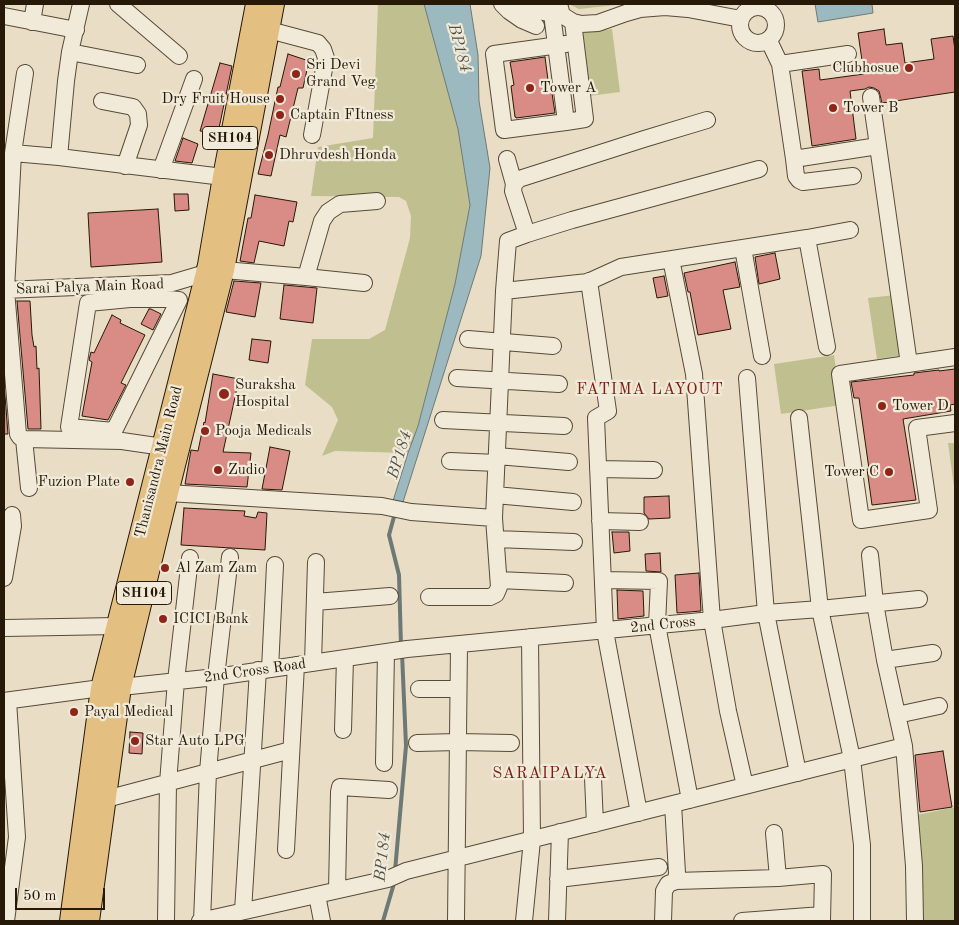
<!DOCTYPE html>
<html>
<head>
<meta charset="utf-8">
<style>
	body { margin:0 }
	#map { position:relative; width:959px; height:925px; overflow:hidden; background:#e9dec5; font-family:"Old Standard TT",serif }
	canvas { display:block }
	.frame { position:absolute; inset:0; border:5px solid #261908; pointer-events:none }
	.scale { position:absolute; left:15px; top:888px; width:90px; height:22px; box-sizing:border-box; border:2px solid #261908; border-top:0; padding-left:6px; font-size:15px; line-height:18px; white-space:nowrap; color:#261908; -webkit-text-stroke:4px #f1ead9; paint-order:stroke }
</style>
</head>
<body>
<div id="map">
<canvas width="959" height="925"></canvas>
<div class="frame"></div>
<div class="scale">50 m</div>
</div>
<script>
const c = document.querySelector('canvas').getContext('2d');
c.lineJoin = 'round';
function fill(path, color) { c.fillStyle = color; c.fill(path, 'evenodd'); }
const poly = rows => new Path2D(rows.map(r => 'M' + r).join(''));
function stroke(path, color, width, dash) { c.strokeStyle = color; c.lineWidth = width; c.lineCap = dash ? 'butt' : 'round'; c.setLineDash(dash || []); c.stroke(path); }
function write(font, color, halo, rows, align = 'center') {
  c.font = font + ' "Old Standard TT",serif'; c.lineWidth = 4.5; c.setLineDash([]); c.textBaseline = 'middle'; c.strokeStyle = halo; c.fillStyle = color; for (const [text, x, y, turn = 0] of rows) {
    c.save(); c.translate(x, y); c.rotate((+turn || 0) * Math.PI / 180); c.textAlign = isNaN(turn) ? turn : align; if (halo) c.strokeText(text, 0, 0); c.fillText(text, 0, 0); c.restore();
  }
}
fill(poly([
	[378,4,424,4,458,129,470,205,455,284,418,426,408,453,335,451,322,456,338,420,332,407,305,385,312,339,369,339,385,330,410,238,411,216,406,201,399,197,311,196,318,147,373,138],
	[569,4,625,4,579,9],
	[612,29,620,92,589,96,581,33],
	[895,295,904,355,877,359,868,298],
	[834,355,841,405,781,414,774,364],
	[948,443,955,443,955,494],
	[955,807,955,921,923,921,917,815]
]), '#bfbf8f');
const water = poly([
	[424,4,470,4,478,55,479,101,490,168,481,256,403,502,393,501,408,453,418,426,455,284,470,205,458,129,424,4],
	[815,4,872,4,873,13,818,22,815,4]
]);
fill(water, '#9cb9bf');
stroke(water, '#6d7976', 1);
stroke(poly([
	[395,513,389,535,399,575,401,646],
	[395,871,406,746,402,653],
	[383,921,395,880]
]), '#6d7976', 4);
const building = poly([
	[884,29,886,45,902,43,905,63,934,59,931,39,953,36,955,50,955,92,882,103,879,91,874,88,869,87,865,89,850,91,856,139,812,146,802,71,819,69,820,80,864,74,858,33,884,29],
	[288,54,309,61,303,88,298,88,286,137,280,135,271,176,258,174,268,135,278,87,280,87,288,54],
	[545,57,548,80,550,80,555,113,516,118,516,117,515,117,511,86,514,85,510,62,545,57],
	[220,63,232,66,218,133,200,131,220,63],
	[183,138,198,144,192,163,175,161,183,138],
	[174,194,188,194,189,210,175,211,174,194],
	[255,195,297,202,293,222,289,221,284,246,259,241,254,263,240,261,248,218,251,218,255,195],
	[158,209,162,262,91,267,88,213,158,209],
	[775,253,780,279,759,284,755,257,775,253],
	[735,262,740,287,723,290,731,329,698,335,690,292,688,292,684,273,735,262],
	[664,276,668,296,657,298,653,278,664,276],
	[234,281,261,283,255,317,226,312,234,281],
	[284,285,317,288,313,323,280,319,284,285],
	[17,301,30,301,32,335,34,347,36,346,37,369,39,368,41,429,28,429,17,301],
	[149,309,151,309,161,314,153,330,141,324,149,309],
	[112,315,121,320,120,323,145,335,121,383,126,385,108,420,82,416,92,362,89,360,91,352,94,353,112,315],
	[252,339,271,341,268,363,249,360,252,339],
	[955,369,955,404,950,405,951,411,903,419,916,500,872,505,867,469,869,469,859,398,854,398,851,382,914,375,914,373,939,370,939,371,955,369],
	[213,374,239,379,223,452,251,453,247,487,185,484,191,450,198,451,204,422,205,423,213,374],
	[4,383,8,434,4,434,4,383],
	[270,447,290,451,282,490,262,489,270,447],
	[669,496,670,518,649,519,644,513,644,497,669,496],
	[184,508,245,511,244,516,256,518,258,512,267,513,265,550,181,545,184,508],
	[612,532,629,532,630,551,614,553,612,532],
	[660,553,661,572,646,571,645,554,660,553],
	[699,573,701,611,677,613,675,575,699,573],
	[617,590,643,591,644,616,618,619,617,590],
	[130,732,143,733,142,754,129,753,130,732],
	[943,751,952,807,920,812,915,755,943,751]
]);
fill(building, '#d98b86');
stroke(building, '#261908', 1);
const minor = poly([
	[81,4,70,52,66,81,59,157,13,153,6,290,18,434,20,437,24,439,122,441,163,447],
	[118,4,179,56],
	[502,4,509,11,522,20,536,26],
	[521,4,538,11,562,15],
	[559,4,562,15,573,22,581,24,598,23,626,13,640,9,665,7,688,9,741,19],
	'740 25a18 18 0 1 1 36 0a18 18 0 1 1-36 0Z',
	[552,14,566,122,585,119,573,22],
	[4,16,76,30],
	[32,22,35,4],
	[269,30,318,43,323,49,326,58,312,135],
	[769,41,780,64,794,159,878,146,871,97],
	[566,44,494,54,504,130,566,122],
	[70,52,137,65],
	[780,64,848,54],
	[102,101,133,107,138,114,139,125,125,166],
	[878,146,909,364],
	[13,153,25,73],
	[59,157,223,177],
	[507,159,514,184],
	[794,159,796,176,799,180,803,182,853,176],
	[161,170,194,79],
	[527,234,513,191,514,184,519,179,644,139,707,120],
	[807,238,850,230],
	[743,248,762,356],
	[671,259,694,374,712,620,728,711,745,786],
	[306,277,322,221,328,212,340,204,377,201],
	[589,281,608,411,596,418,605,631,639,813],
	[4,290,172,283,206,273,224,270,306,277,364,283],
	[504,291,508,241,527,234,572,220,759,169],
	[130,299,168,299,179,300,114,431,69,427,88,303,130,299],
	[468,339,553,346],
	[955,357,840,374,861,520,929,510,917,428,955,423],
	[457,378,559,384],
	[747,378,766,613,798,773],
	[799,418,820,609,852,759,862,845,862,921],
	[443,420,564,426],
	[24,439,29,488],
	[497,456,569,462],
	[450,461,497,463],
	[598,469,654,470],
	[168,493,382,506,411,512,494,518,504,291,588,282,621,267,807,238,827,347],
	[495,495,573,502],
	[600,521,640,522],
	[496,539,574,542],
	[870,555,875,603,885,660,904,746,914,866,915,921],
	[4,578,13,526,12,515],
	[499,580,565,583],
	[603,580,659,581,657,625,690,800],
	[429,597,490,597,496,594,499,587,494,518],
	[315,602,390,596],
	[4,628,117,626],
	[885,660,933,653],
	[313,663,316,562],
	[270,669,275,565],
	[419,689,458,689],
	[4,701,101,688,121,687,216,677,407,649,712,620,766,613,820,609,919,599],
	[897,715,939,706],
	[343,730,345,658],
	[417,743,458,742,511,743],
	[384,763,386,652],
	[593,778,595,824],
	[106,799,291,750],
	[774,833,778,878],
	[286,850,296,665],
	[558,879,659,867],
	[676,881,778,878,823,874,822,921],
	[337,890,339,792,340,787,389,790],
	[317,895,322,921],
	[243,911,258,670],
	[6,921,17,837,8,701],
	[166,921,168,783,176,681,190,558],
	[200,921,388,879,406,871,904,746],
	[202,921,208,772,216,677,230,557],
	[456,921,459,645],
	[524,921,532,840,530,637],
	[557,921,560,832],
	[663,921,664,891,668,884,676,881,677,873,673,804],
	[742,921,822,915]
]);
const major = poly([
	[70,921,101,688,208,265,223,177,256,4],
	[89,921,121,687,168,493,224,270,274,4]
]);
stroke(minor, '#574a37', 18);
stroke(major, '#261908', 22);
stroke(minor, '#f1ead9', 16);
stroke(major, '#e4bf82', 20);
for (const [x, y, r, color] of [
	[909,68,5,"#8f2418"],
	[296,74,5,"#8f2418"],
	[530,88,5,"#8f2418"],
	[280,99,5,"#8f2418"],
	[833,108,5,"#8f2418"],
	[280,115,5,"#8f2418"],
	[269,155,5,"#8f2418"],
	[224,394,6,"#8f2418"],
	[882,406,5,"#8f2418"],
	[205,431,5,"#8f2418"],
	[218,470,5,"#8f2418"],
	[889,472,5,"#8f2418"],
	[130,482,5,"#8f2418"],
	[165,568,5,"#8f2418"],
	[163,619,5,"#8f2418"],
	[74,712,5,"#8f2418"],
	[135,741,5,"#8f2418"]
]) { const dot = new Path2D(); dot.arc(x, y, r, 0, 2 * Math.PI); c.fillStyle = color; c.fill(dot); stroke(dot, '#f1ead9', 2); }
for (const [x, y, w] of [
	[230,138,55],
	[144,593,55]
]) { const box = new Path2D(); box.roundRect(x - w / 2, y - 11.5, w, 23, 4); c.fillStyle = '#f1ead9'; c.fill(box); stroke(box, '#261908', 1); }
write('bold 14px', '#261908', null, [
	["SH104",230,138],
	["SH104",144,593]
]);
write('15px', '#261908', '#f1ead9', [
	["Sri Devi",306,65],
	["Grand Veg",306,82],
	["Clubhosue",899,68,"right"],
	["Tower A",540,88],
	["Dry Fruit House",270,99,"right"],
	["Tower B",843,108],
	["Captain FItness",290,115],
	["Dhruvdesh Honda",279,155],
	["Suraksha",235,385],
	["Hospital",235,402],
	["Tower D",892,406],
	["Pooja Medicals",215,431],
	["Zudio",228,470],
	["Tower C",879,472,"right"],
	["Fuzion Plate",120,482,"right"],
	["Al Zam Zam",175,568],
	["ICICI Bank",173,619],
	["Payal Medical",84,712],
	["Star Auto LPG",145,741]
], 'left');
write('15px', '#261908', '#f1ead9', [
	["Sarai Palya Main Road",90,287,-2],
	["Thanisandra Main Road",159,462,-76],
	["2nd Cross",663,625,-6],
	["2nd Cross Road",255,671,-8]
]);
write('italic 16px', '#4f5148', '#f1ead9', [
	["BP184",459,48,75],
	["BP184",400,455,-73],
	["BP184",383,857,-84]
]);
c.letterSpacing = '1px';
write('16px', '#7a1f14', '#f1ead9', [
	["FATIMA LAYOUT",650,390],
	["SARAIPALYA",550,774]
]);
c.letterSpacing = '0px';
</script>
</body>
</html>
